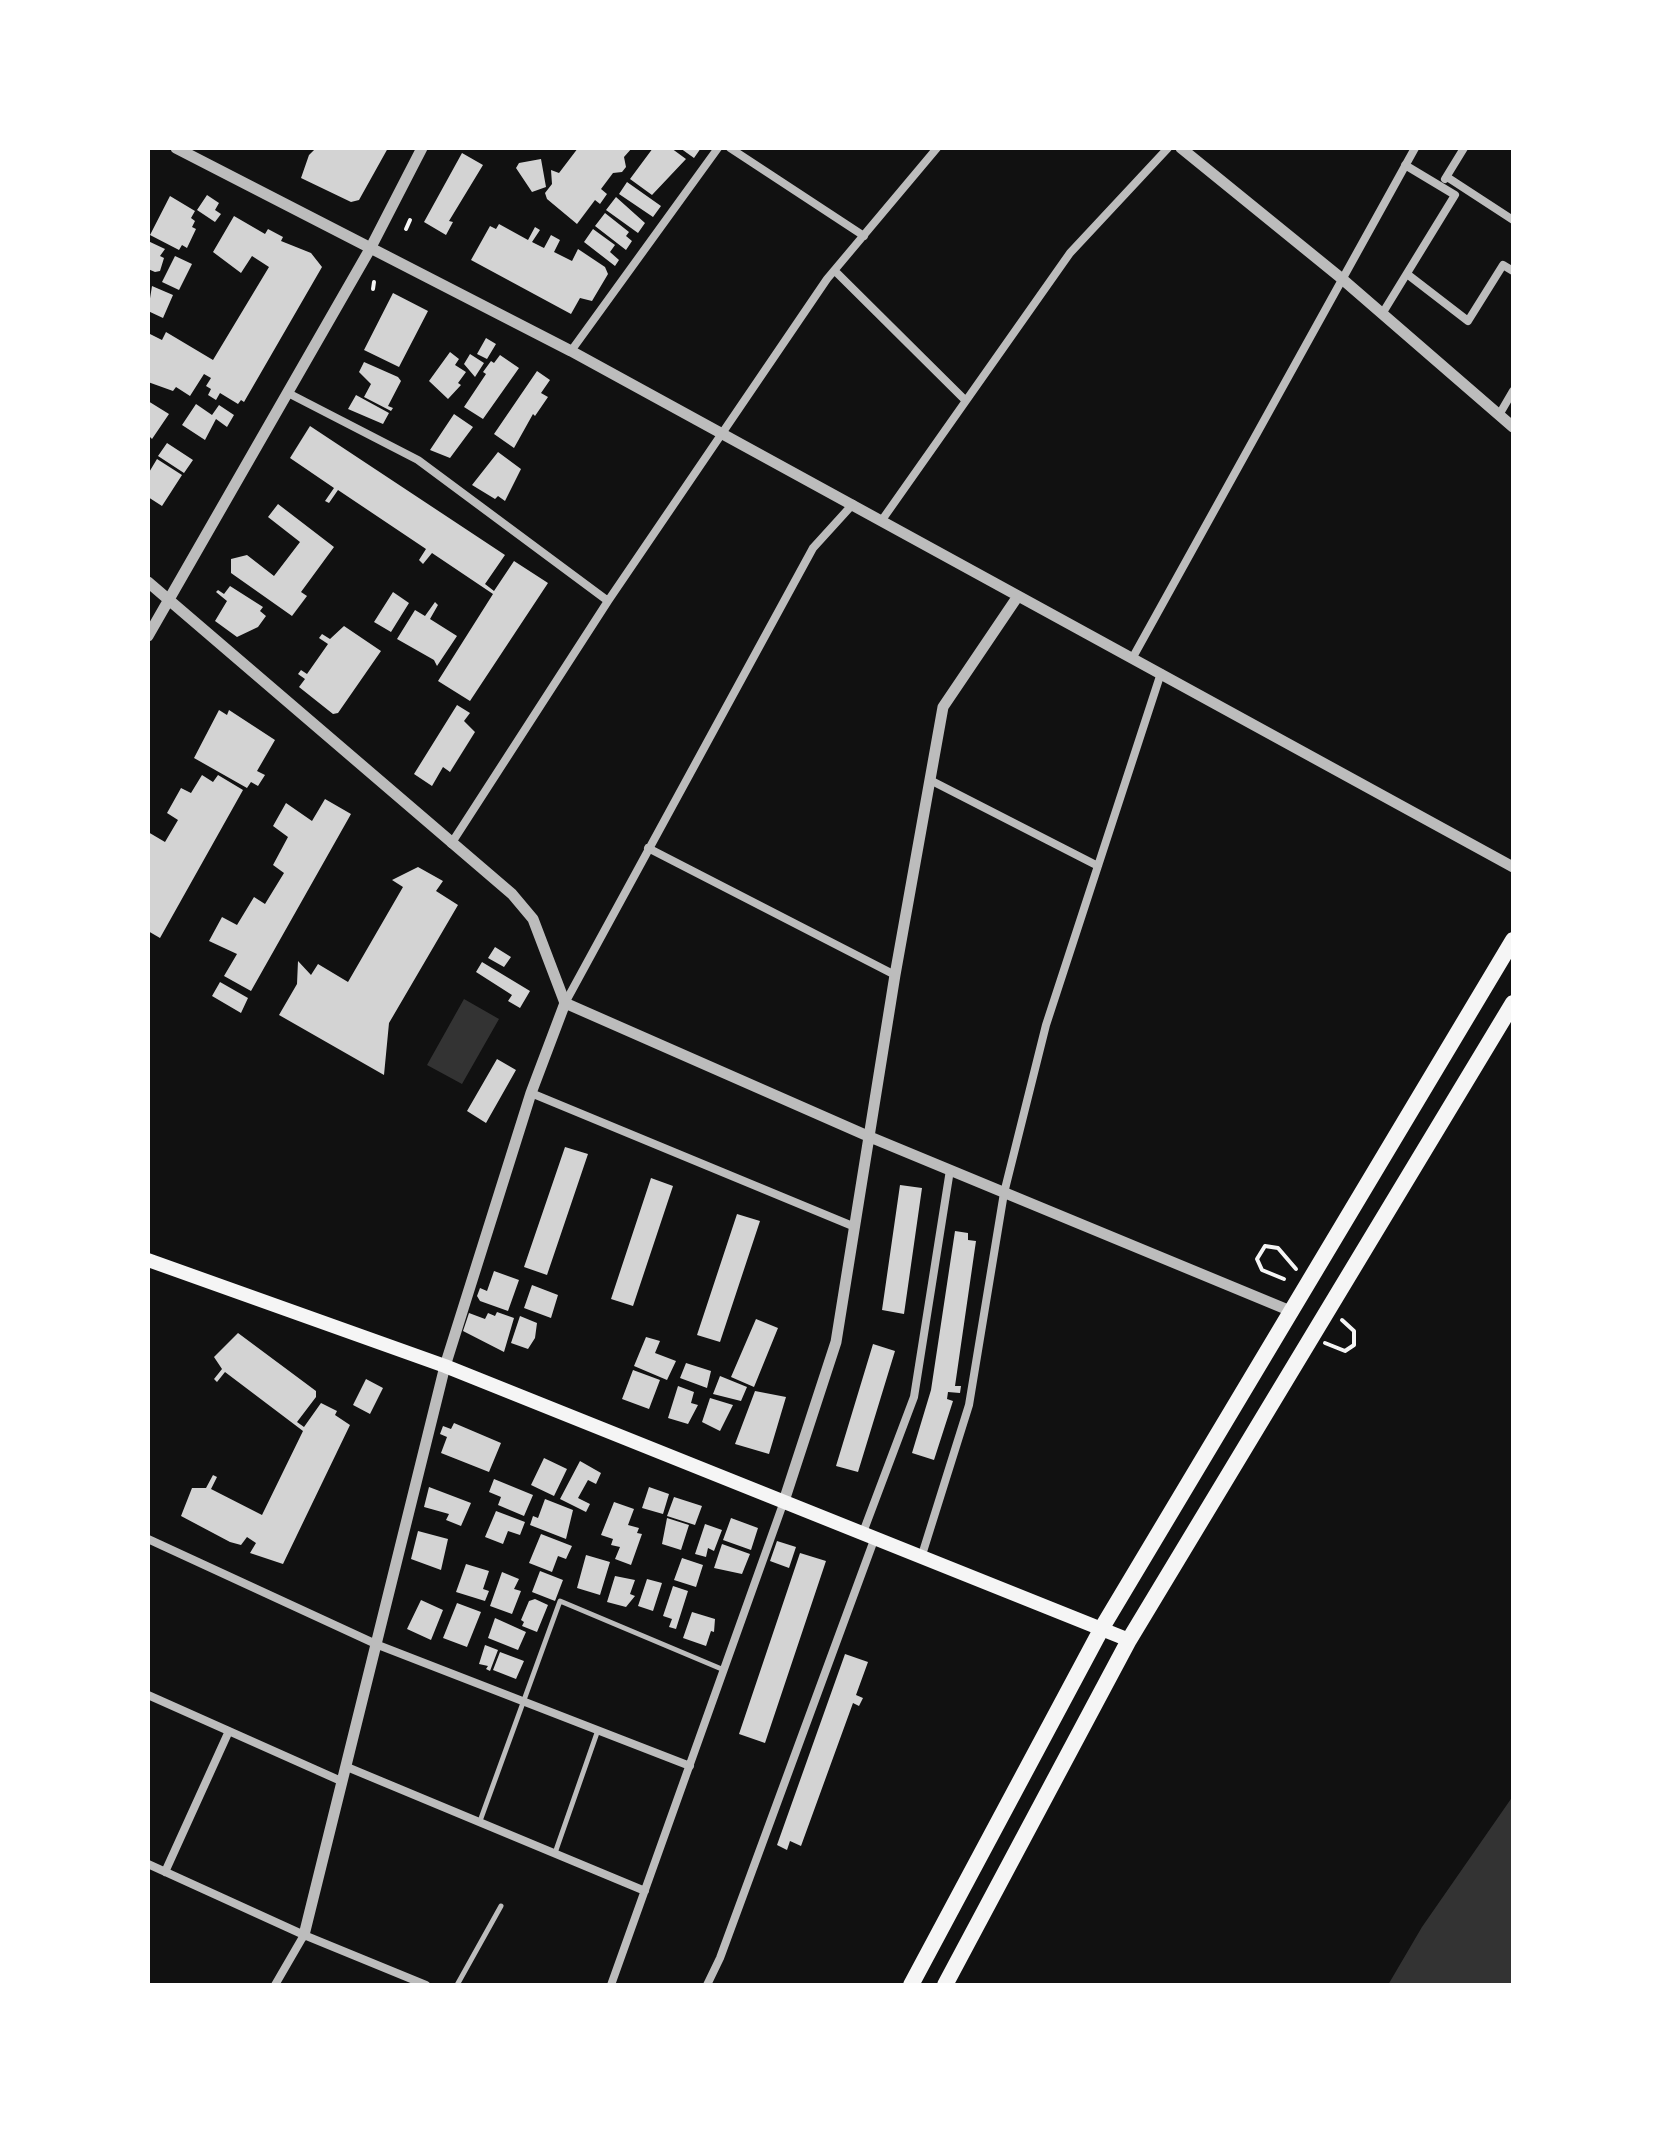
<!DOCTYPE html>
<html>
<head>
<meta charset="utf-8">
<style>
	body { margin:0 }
	#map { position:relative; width:1661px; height:2133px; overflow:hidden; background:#111; font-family:"IBM Plex Serif",serif }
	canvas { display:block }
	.frame { position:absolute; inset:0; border:150px solid #fff; pointer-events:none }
</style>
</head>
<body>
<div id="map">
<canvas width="1661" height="2133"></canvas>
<div class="frame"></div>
</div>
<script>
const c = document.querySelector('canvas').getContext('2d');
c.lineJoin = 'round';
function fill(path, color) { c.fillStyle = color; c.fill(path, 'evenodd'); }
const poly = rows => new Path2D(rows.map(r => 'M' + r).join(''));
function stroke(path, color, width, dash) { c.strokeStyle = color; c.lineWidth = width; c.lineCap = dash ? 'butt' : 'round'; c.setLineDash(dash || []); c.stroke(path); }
fill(poly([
	[464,999,499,1019,462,1084,427,1065],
	[1513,1796,1513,1985,1388,1985,1422,1927]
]), '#333');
fill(poly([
	[316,148,388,148,359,200,351,202,301,178,309,155],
	[578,148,632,148,624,157,626,167,622,172,613,173,601,189,607,194,600,204,595,200,577,224,547,199,545,193,552,184,551,170,559,173],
	[653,148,671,148,686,159,652,195,630,179],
	[680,148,701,148,694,158],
	[462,153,483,165,449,221,453,222,446,235,424,222],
	[541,159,546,187,532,192,516,168,519,163],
	[627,182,661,206,653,217,619,194],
	[207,195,219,203,215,210,221,214,215,222,197,210],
	[170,196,195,211,191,218,195,221,192,227,196,229,187,248,182,245,179,250,150,235],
	[616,197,645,223,638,233,606,210],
	[605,213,629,232,626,236,632,241,626,250,595,226],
	[234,216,265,234,268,229,283,237,281,241,311,253,322,267,244,402,241,400,238,404,220,393,216,400,208,395,211,389,206,386,211,378,204,374,190,396,176,387,173,391,148,382,148,333,162,340,166,332,213,360,269,267,252,256,241,273,213,252],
	[499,224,528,240,535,227,540,230,532,242,544,248,551,235,560,240,554,252,572,261,578,249,605,267,608,274,592,301,580,298,571,314,471,260,490,226,496,229],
	[593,229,615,245,610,252,619,260,615,266,584,242],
	[148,241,165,249,160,256,164,258,160,271,155,272,148,269],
	[175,256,192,264,179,290,162,282],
	[152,286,173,295,163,318,148,311],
	[393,293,428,311,399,367,364,350],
	[486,338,496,344,487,359,477,354],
	[450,352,459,359,455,365,466,372,458,383,461,385,448,399,429,381],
	[470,354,484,363,475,377,464,364],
	[500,355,519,368,483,419,464,407,486,374,483,372,491,361,494,363],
	[364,362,398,377,401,381,388,406,393,408,391,411,364,397,371,384,359,372],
	[537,371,550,380,541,393,548,397,535,416,533,414,514,448,494,434],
	[356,395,389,413,383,424,348,409],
	[148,401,169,414,152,439,148,435],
	[196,404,212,415,219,405,234,415,227,427,216,419,205,440,182,425],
	[454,414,473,427,450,458,430,450],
	[310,426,505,555,485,584,494,591,514,561,548,583,470,701,438,681,493,594,432,553,423,564,419,560,426,549,338,490,329,503,325,501,334,488,290,458],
	[167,443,193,460,184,473,158,456],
	[498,452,521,469,505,501,498,496,495,499,472,485],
	[157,459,182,475,162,506,148,497,148,474],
	[278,504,334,547,301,592,307,596,292,616,231,573,231,559,247,555,274,576,300,542,268,517],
	[230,586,263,607,260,611,266,616,258,627,237,637,215,621,227,601,216,592,218,590,224,594],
	[393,592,409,603,391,632,374,622],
	[435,602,438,605,430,619,457,636,437,666,434,660,397,639,415,610,425,616],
	[344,626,381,651,338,713,333,714,299,687,305,679,298,674,301,670,307,674,328,644,319,638,322,634,330,639],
	[457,705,470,713,464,721,475,732,450,772,443,767,432,786,414,774],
	[219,710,227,715,229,710,275,740,257,771,265,775,258,786,251,782,247,788,194,758],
	[202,775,213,782,218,775,243,790,160,938,148,931,148,832,165,842,178,820,167,813,181,788,191,793],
	[325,799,351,814,251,991,224,976,237,954,209,941,222,917,237,925,254,897,265,904,284,873,273,865,288,837,273,826,286,803,312,821],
	[418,867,443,881,436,891,458,905,389,1023,384,1075,279,1015,297,984,298,961,311,975,318,964,348,982,403,887,392,880],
	[495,947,511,957,504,967,488,958],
	[482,962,530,991,520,1008,508,1001,512,995,476,972],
	[220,982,248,998,241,1013,212,996],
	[497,1059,516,1070,486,1123,467,1111],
	[565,1147,588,1154,547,1275,524,1267],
	[651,1178,673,1186,633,1306,611,1299],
	[900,1185,922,1188,904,1314,882,1310],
	[737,1214,760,1221,720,1342,697,1335],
	[955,1231,968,1233,968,1240,976,1241,955,1386,961,1386,960,1393,948,1392,947,1399,953,1401,934,1460,912,1453,931,1390],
	[494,1271,519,1280,508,1311,480,1301,477,1296,480,1288,487,1291],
	[532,1285,558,1295,551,1318,524,1308],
	[497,1312,514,1318,504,1352,463,1331,469,1313,485,1319,488,1313,495,1316],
	[520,1316,537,1323,535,1338,528,1349,511,1343],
	[756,1319,778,1328,754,1387,731,1377],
	[238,1333,316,1391,316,1397,297,1422,304,1427,321,1403,337,1411,335,1415,350,1425,283,1564,250,1553,256,1543,247,1537,241,1545,230,1542,181,1516,192,1488,206,1488,213,1475,217,1477,211,1489,262,1515,303,1431,225,1372,217,1382,214,1379,222,1369,214,1357],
	[646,1337,660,1341,655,1353,676,1361,667,1380,634,1366],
	[873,1344,895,1351,858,1472,836,1466],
	[686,1363,711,1371,707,1388,680,1378],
	[633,1370,660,1380,649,1409,622,1399],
	[720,1376,747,1387,741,1401,713,1394],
	[366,1379,383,1388,370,1414,353,1405],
	[678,1386,694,1392,691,1403,698,1405,688,1424,668,1418],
	[755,1391,786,1397,769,1454,735,1444],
	[710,1398,733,1405,720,1431,702,1422],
	[454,1423,501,1443,489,1472,441,1453,447,1437,440,1434,443,1426,451,1429],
	[544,1458,567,1469,554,1496,531,1485],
	[580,1461,601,1473,596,1484,588,1480,578,1498,590,1504,586,1512,560,1499],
	[494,1479,533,1495,524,1516,498,1505,501,1497,489,1492],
	[429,1487,471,1503,461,1526,446,1520,449,1514,424,1507],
	[649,1487,669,1494,663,1514,642,1508],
	[674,1497,702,1506,695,1525,667,1516],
	[545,1499,573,1510,566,1539,530,1525,533,1516,538,1518],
	[614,1502,634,1509,628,1525,639,1528,637,1533,642,1534,631,1565,615,1559,620,1547,611,1545,613,1539,601,1535],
	[496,1511,525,1522,520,1535,508,1531,503,1544,485,1537],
	[667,1518,689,1525,681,1550,662,1544],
	[731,1518,758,1528,751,1550,723,1540],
	[705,1524,722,1530,714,1551,708,1548,706,1557,695,1554],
	[418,1531,448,1539,441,1570,411,1559],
	[541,1534,572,1546,566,1559,558,1556,552,1572,529,1563],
	[777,1541,796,1547,789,1568,770,1561],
	[722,1544,750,1554,742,1574,714,1568],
	[800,1553,826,1561,765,1743,739,1734],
	[586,1555,610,1562,600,1595,577,1588],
	[682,1558,703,1565,696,1587,674,1580],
	[466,1564,489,1571,483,1589,489,1591,485,1601,456,1592],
	[540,1571,563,1580,555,1601,532,1592],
	[502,1572,519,1579,514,1589,521,1591,512,1614,490,1606],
	[615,1576,635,1580,630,1594,635,1596,626,1607,607,1602],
	[647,1579,662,1583,653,1611,638,1606],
	[673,1586,688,1591,676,1629,669,1627,672,1619,663,1616],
	[535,1599,548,1605,537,1632,522,1626,524,1622,521,1620,529,1601],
	[421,1600,443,1610,431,1640,407,1629],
	[457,1603,481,1612,467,1647,443,1638],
	[692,1612,715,1619,714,1632,711,1631,706,1646,683,1638],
	[495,1618,526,1632,518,1650,488,1638],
	[485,1645,498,1650,490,1671,486,1669,488,1666,479,1664],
	[500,1652,524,1661,516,1679,493,1670],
	[845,1654,868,1662,856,1695,863,1698,859,1706,853,1703,801,1846,790,1841,787,1850,777,1845]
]), '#d3d3d3');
stroke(poly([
	[406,229,410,220],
	[373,289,374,282],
	[1284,1279,1262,1270,1257,1259,1265,1246,1278,1248,1296,1269],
	[1325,1343,1345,1351,1354,1345,1354,1331,1342,1320]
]), '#f5f5f5', 4);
stroke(poly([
	[480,1821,560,1601,724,1670],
	[555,1853,598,1730],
	[457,1985,501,1906]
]), '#bcbcbc', 5);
stroke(poly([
	[730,148,864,236],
	[1447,177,1513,220],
	[1445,179,1464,148],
	[835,271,965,400],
	[1407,274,1468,321,1503,265,1513,271],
	[1382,314,1455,195,1405,165],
	[571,351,718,148],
	[288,393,418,460,608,601],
	[1499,415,1513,391],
	[882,520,1070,253,1168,148],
	[1133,657,1415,148],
	[930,780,1098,866],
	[451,844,608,601,827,279,937,148],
	[648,848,895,975],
	[565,1003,813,548,853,504],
	[531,1093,855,1227],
	[862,1535,914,1397,950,1170],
	[148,1539,378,1645,690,1766],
	[921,1558,969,1405,1004,1193,1046,1025,1161,673],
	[148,1695,341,1781],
	[347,1767,645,1891],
	[148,1864,304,1935,426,1985],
	[165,1872,229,1731],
	[275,1985,304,1935],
	[611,1985,783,1504],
	[707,1985,720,1958,874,1540]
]), '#bcbcbc', 8);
stroke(poly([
	[176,148,571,351,1513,867],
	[1181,148,1341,278,1513,427],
	[148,582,512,894,533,919,565,1003,870,1137,1293,1312],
	[148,636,370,249,422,148],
	[783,1504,836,1342,895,975,943,707,1018,596],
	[304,1935,445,1366,531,1093,565,1003]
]), '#bcbcbc', 11);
stroke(poly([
	[148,1260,445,1366,1129,1640]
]), '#f5f5f5', 14);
stroke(poly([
	[911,1985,1103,1626,1513,940],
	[945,1985,1129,1640,1513,1003]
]), '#f5f5f5', 16);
</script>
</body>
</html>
